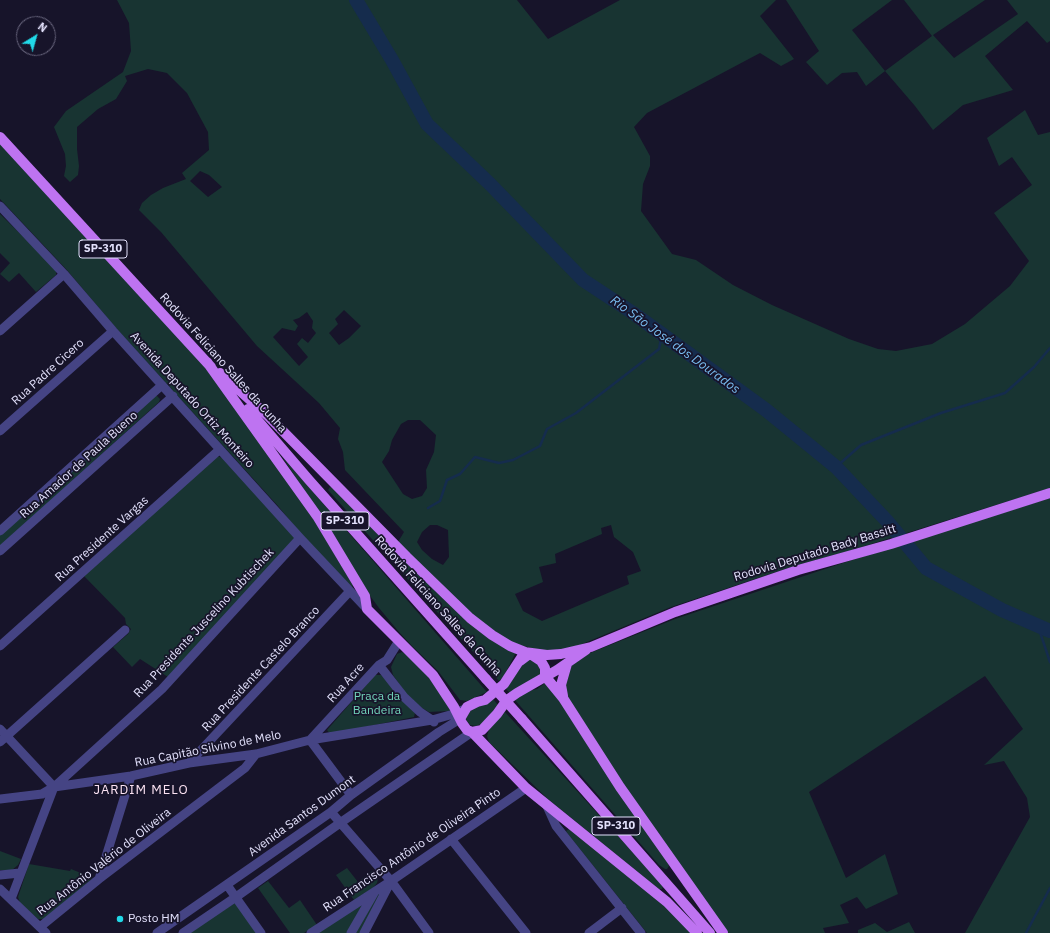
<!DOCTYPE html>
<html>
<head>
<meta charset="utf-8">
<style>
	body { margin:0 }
	#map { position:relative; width:1050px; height:933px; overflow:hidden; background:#17142a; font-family:"IBM Plex Sans",sans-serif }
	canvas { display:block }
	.north { position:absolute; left:16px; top:16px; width:40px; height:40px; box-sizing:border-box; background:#17142a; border:1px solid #69667e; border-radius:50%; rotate:37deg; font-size:11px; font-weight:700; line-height:16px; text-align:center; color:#e3e1fc }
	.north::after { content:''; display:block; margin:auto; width:14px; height:18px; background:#21d9e8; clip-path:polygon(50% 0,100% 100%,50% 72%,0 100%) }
</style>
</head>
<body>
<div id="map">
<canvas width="1050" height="933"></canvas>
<div class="north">N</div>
</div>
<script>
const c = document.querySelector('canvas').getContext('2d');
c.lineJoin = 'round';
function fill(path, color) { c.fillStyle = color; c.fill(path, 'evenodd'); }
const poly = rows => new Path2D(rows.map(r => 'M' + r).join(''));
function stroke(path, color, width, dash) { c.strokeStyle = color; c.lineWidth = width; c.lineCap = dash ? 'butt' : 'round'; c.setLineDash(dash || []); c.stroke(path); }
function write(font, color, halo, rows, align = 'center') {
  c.font = font + ' "IBM Plex Sans",sans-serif'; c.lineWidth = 3.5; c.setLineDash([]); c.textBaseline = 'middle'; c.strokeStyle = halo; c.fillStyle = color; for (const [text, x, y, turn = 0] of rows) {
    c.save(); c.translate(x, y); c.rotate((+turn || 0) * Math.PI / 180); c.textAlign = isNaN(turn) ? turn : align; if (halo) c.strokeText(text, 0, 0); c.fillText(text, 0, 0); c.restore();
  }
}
fill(poly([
	[117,0,517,0,548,39,620,0,776,0,760,16,794,59,781,66,760,53,647,113,634,127,650,156,650,166,643,184,641,211,672,254,696,260,733,285,772,305,849,339,878,349,896,351,932,344,965,324,1010,286,1029,261,994,213,1032,185,1012,157,999,166,987,138,1025,110,1038,135,1050,132,1050,488,849,551,797,565,671,607,575,647,561,651,538,650,510,642,472,615,398,542,404,532,345,470,343,452,338,439,340,428,319,403,257,346,161,232,139,210,142,203,151,195,163,188,186,179,182,173,209,150,208,132,187,93,167,73,148,69,125,76,127,81,116,99,98,109,77,127,77,149,79,166,78,175,70,182,64,176,66,166,65,154,54,127,66,111,123,72,131,51,129,23],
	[200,171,209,175,222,187,208,197,190,181],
	[344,310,361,326,349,338,339,345,329,333,338,324,335,319],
	[307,312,313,321,312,328,316,333,308,343,302,338,297,344,308,357,299,366,273,337,282,328,295,331,298,326,293,320,299,318],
	[408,420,420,420,436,435,434,452,426,470,427,488,422,496,412,499,403,494,382,462,389,451,392,440,401,424],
	[430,525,437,525,448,530,449,557,443,565,432,559,422,550,417,542,422,532],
	[611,525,614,537,633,552,641,571,627,576,629,584,542,621,523,611,515,594,543,582,539,567,556,563,555,554,602,534,601,528],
	[786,0,892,0,852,30,885,71,932,36,904,0,985,0,933,35,954,58,1018,14,1007,0,1050,0,1050,41,1047,43,1027,21,985,56,1013,90,963,105,933,130,915,106,885,71,866,86,857,72,842,73,827,85,806,62,819,51],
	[0,144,205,367,298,493,353,585,352,587,302,535,278,506,116,328,66,269,0,199],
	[0,214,56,269,56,275,36,292,19,273,9,282,0,274,10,263,0,253],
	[153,396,157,396,160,399,159,402,0,546,0,534],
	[281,455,487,692,467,701,460,700,438,671,412,646,399,632,379,608,357,578,320,514],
	[217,456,223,458,294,535,294,540,168,677,140,659,132,667,113,647,128,634,131,629,126,624,125,618,84,576],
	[330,487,333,488,406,560,516,652,504,676,499,681,328,490],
	[1050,498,1050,933,965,933,1030,817,1027,798,1004,761,984,765,1023,729,985,676,809,792,846,878,885,854,898,894,866,909,857,897,840,905,849,923,823,928,825,933,727,933,623,786,567,698,566,691,566,678,572,665,590,653,675,619,849,561],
	[402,652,407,655,428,676,451,710,448,711,429,712,422,708,407,695,393,675,391,667,397,654],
	[532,658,542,669,539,677,511,694,505,688,522,662],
	[375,675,381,675,389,683,415,713,414,717,330,734,327,730],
	[545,683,549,685,666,858,669,866,667,869,665,869,659,865,514,699,527,691,537,689],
	[493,699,498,705,494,709,491,715,481,724,476,726,470,725,467,721,465,717,469,712,473,708],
	[505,712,660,882,663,886,662,889,659,889,548,799,489,742,487,736,489,729],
	[569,829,574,831,665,904,692,933,647,933,568,834,566,831],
	[0,851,21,859,18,865,12,870,0,870],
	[29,864,70,871,71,869,93,878,44,919,38,919,20,903,18,897],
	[347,868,358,882,372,871,378,879,377,883,373,888,354,900,336,875],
	[268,881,289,908,300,900,317,925,304,933,290,933,258,888],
	[381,892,361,933,353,933,376,893],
	[235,903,258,933,187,933],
	[361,905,362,906,347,933,316,933],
	[909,922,915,933,858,933,858,930,875,923,887,932]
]), '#183432');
stroke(poly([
	[836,467,861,445,941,413,1005,393,1034,367,1050,348],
	[428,508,440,501,447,480,460,474,475,457,499,463,513,460,540,446,547,429,576,413,659,349,662,334],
	[1038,626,1050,662],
	[1026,933,1050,888]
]), '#152c4d', 2.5);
stroke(poly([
	[356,0,392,60,427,124,490,184,583,280,633,313,766,410,836,467,887,521,926,568,1002,610,1050,631]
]), '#152c4d', 14);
stroke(poly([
	[0,206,64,274,113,331,300,538,367,609],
	[0,331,64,274],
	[0,431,113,331],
	[0,531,162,385],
	[0,551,173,396],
	[0,646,219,450],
	[379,665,404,697,420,712,432,720,434,722],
	[0,729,54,787],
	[0,742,125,630],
	[189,763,350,591],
	[351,795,310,740,379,665,387,660,399,641],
	[0,799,42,794,54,787,131,776,189,763,256,754,310,740,432,720,457,713,462,710],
	[546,804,556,826,641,933],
	[331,812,391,881,429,933],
	[451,839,526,933],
	[0,875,20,873],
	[99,879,131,776],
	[227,885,261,933],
	[0,889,46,933],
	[11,899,54,787,162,689,300,538],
	[40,927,99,879,245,768,256,754],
	[157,933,331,812,351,795,439,732,460,719],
	[183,933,236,897,340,823,472,732],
	[311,933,391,881,526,788],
	[351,933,374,893],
	[364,933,391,881],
	[589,933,622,908]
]), '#454484', 9);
stroke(poly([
	[0,137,211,367],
	[207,362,317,516,365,596,367,609,433,675,454,707,462,723,467,730,472,732,526,788,667,902,697,933],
	[220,373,268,416,407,557,470,618,492,635,510,646,530,654],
	[248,409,309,480,486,679],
	[524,652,547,655,561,654,591,647,675,612,798,570,891,544,1050,493],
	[520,661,528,655,532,655,541,661,545,668,545,676,563,698,620,787,723,933],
	[563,696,561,685,567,664],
	[460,719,467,707,477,702,485,700,504,684,523,655],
	[522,719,710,933],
	[472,732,482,730,497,714,507,700,517,693,557,670,586,650]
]), '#be73f1', 10);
stroke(poly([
	[486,679,522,719]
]), '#be73f1', 10);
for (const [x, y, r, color] of [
	[120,919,4,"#21d9e8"]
]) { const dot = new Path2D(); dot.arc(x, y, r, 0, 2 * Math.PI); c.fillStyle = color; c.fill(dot); stroke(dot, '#17142a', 1.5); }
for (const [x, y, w] of [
	[103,249,48],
	[345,521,48],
	[616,826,48]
]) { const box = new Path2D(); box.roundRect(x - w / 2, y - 9, w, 18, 3); c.fillStyle = '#17142a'; c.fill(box); stroke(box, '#e3e1fc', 1); }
write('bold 11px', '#e3e1fc', null, [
	["SP-310",103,249],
	["SP-310",345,521],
	["SP-310",616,826]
]);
write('12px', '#e3e1fc', '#17142a', [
	["Rodovia Feliciano Salles da Cunha",223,363,48],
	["Rua Padre Cicero",48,372,-42],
	["Avenida Deputado Ortiz Monteiro",192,400,48],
	["Rua Amador de Paula Bueno",79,465,-42],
	["Rua Presidente Vargas",102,539,-42],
	["Rodovia Deputado Bady Bassitt",815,553,-17],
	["Rodovia Feliciano Salles da Cunha",438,606,48],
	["Rua Presidente Juscelino Kubtischek",204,623,-47],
	["Rua Presidente Castelo Branco",261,669,-47],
	["Rua Acre",346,683,-48],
	["Rua Capitão Silvino de Melo",208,749,-11],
	["Avenida Santos Dumont",302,816,-36],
	["Rua Francisco Antônio de Oliveira Pinto",412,850,-34],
	["Rua Antônio Valério de Oliveira",104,862,-38]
]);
write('12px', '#73d6bb', '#17142a', [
	["Praça da",377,697],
	["Bandeira",377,711]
]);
write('12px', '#e3e1fc', '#17142a', [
	["Posto HM",128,919]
], 'left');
write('italic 13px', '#79bdf1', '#17142a', [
	["Rio São José dos Dourados",675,345,36]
]);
c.letterSpacing = '1px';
write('13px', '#fce3f3', '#17142a', [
	["JARDIM MELO",141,790]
]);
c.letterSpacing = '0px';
</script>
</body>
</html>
